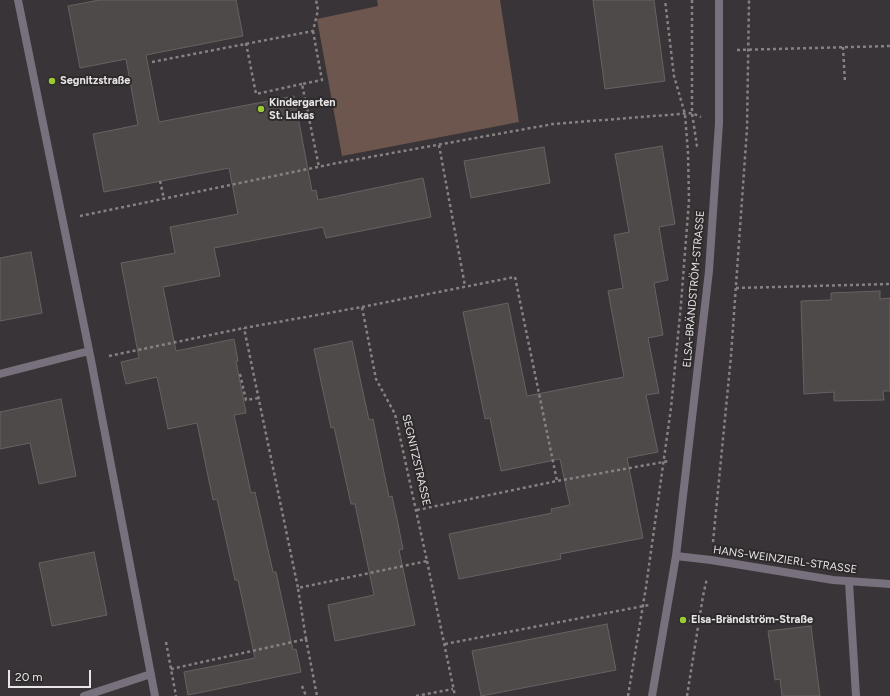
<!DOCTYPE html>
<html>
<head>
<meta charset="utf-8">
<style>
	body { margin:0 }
	#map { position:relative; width:890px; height:696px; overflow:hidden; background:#393437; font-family:Figtree,sans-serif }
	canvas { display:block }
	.scale { position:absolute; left:8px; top:670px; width:83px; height:18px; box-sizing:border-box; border:2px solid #e7e5e6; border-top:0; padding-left:5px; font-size:12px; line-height:14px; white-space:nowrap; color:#e7e5e6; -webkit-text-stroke:3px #2e2a2c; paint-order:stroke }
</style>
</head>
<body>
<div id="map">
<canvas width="890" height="696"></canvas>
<div class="scale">20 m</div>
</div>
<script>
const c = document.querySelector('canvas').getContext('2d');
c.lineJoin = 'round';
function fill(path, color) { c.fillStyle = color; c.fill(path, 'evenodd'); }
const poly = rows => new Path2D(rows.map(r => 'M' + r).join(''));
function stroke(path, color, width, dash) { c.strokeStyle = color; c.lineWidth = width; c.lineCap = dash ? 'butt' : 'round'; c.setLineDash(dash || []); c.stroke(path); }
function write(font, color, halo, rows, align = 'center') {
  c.font = font + ' Figtree,sans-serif'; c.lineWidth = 4; c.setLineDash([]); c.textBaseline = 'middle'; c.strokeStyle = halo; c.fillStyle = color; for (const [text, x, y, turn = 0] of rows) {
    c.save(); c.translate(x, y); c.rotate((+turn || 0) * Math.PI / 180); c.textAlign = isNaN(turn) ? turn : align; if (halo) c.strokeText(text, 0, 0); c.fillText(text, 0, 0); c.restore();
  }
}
fill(poly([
	[377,0,500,0,519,122,342,156,317,19,378,6]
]), '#6d564d');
const building = poly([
	[99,0,236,0,243,36,146,55,159,122,294,96,312,191,316,190,318,200,423,178,431,217,326,238,323,227,214,248,220,276,163,287,176,351,234,339,238,361,236,361,246,413,234,415,251,493,255,492,273,572,276,572,293,650,296,649,301,672,188,695,184,672,255,658,238,580,235,580,217,499,213,500,197,423,168,429,157,377,126,384,121,362,139,358,121,263,175,253,170,227,238,214,229,168,104,192,93,134,138,125,126,59,80,68,68,6,99,0],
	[593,0,654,0,665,81,605,89,593,0],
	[662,146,675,224,659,227,668,280,654,283,663,335,648,338,659,393,646,395,658,452,627,458,643,538,560,554,561,559,459,579,449,534,552,513,551,509,570,505,560,459,501,471,490,418,485,419,463,312,508,303,527,396,624,377,608,291,623,288,614,235,629,232,615,154,662,146],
	[544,147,550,183,471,198,464,161,544,147],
	[31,252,42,313,0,321,0,258,31,252],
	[880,291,880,299,890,298,890,391,883,391,884,400,834,401,834,392,804,394,801,301,831,300,831,293,880,291],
	[352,341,369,420,373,419,389,497,392,496,397,519,403,549,399,550,415,625,335,641,328,605,374,595,355,504,351,504,334,427,331,428,314,349,352,341],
	[61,399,76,476,39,484,30,443,0,449,0,412,61,399],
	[94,552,107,615,52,626,39,563,94,552],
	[607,624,616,670,481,696,472,651,607,624],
	[811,626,820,696,782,696,780,679,775,680,768,631,811,626]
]);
fill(building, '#4f4a4a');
stroke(building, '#676262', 1);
stroke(poly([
	[692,0,692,113,697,146,699,148],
	[313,31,322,80,302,84,319,167],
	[246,43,256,94,302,84],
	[843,47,845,83],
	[737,50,890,46],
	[152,62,313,31,318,10,316,0],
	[439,145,465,286],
	[160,181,164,199],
	[80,216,337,163,553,124,692,113,701,117],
	[736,288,890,284],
	[362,307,515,277,557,481],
	[109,356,244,328,362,307,376,379,395,414,427,561,298,588,244,328],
	[240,374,246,400,259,398],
	[417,510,557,481,669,461],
	[713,542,731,356,747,129,749,0],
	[427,561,455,696],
	[683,620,698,622],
	[306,639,317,696],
	[166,642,176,696],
	[445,644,649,605],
	[171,669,306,639,298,588],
	[302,686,306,696],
	[416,696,453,689],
	[628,696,646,587,671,408,681,304,689,200,688,153,685,114,674,76,665,0],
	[687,696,703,596,707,578]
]), '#868284', 2.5, [3, 3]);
stroke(poly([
	[18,0,91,360,155,696],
	[0,374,89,351],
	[676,556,711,560,833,580,890,584],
	[849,582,856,696],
	[84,696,151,674],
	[652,696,676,556,709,271,719,123,719,0]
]), '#78707c', 8);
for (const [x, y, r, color] of [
	[52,81,4,"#9acb35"],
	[261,109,4,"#9acb35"],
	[683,620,4,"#9acb35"]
]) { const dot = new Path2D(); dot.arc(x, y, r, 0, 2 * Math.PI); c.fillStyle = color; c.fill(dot); stroke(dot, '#2e2a2c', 1.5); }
write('bold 11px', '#e7e5e6', '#2e2a2c', [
	["Segnitzstraße",60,81],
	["Kindergarten",269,103],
	["St. Lukas",269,116],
	["Elsa-Brändström-Straße",691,620]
], 'left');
write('11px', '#e7e5e6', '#2e2a2c', [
	["ELSA-BRÄNDSTRÖM-STRASSE",694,289,-85],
	["SEGNITZSTRASSE",416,460,77],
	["HANS-WEINZIERL-STRASSE",785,560,8]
]);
</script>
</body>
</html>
